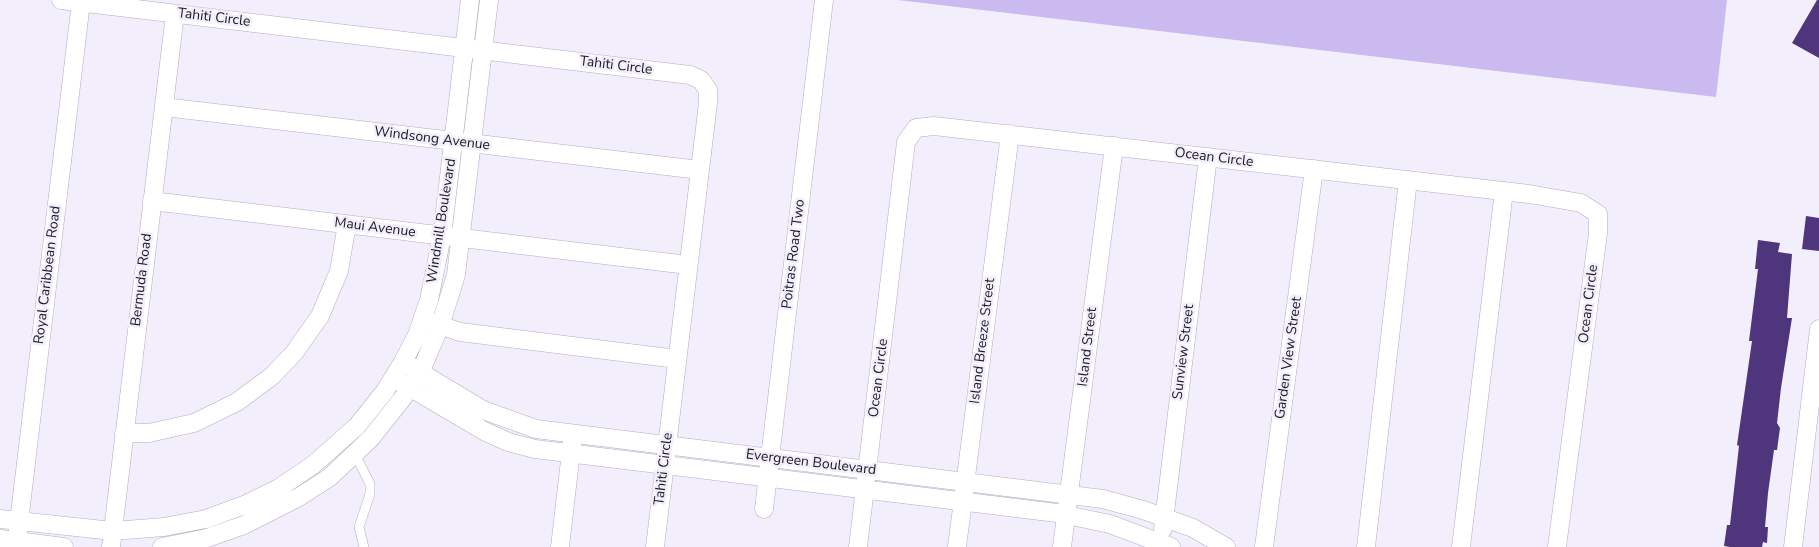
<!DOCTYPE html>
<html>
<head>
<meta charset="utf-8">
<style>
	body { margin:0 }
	canvas { display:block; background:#f2eefc }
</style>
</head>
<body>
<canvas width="1819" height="547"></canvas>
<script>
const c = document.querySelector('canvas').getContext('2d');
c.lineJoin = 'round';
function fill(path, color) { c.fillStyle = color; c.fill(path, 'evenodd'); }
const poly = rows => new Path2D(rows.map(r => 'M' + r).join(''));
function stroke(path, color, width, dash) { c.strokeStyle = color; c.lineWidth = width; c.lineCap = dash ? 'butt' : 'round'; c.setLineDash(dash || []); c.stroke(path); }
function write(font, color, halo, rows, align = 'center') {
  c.font = font + ' "Nunito Sans",sans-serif'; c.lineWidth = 5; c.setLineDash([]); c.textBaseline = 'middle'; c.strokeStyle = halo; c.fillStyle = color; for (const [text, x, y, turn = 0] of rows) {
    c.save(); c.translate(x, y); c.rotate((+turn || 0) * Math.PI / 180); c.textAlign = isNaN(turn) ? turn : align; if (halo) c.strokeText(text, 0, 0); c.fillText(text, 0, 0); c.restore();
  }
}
fill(poly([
	[898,0,1727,0,1716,97]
]), '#cabaf0');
fill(poly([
	[1817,0,1819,0,1819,58,1792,43],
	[1806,216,1819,218,1819,251,1802,249],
	[1758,240,1780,243,1778,252,1792,254,1787,318,1792,318,1781,388,1777,423,1780,428,1777,450,1774,450,1768,493,1765,527,1768,527,1767,543,1763,542,1762,547,1730,547,1724,546,1727,525,1730,525,1739,446,1737,445,1752,341,1749,341,1758,269,1755,269]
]), '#4f357c');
const service = poly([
	[355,454,370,484,370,494,359,527,364,547]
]);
const minor = poly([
	[61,0,690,75,701,80,708,90,708,103,655,547],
	[164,107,700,170],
	[152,201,688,265],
	[431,322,460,332,677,359],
	[403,362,483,410,536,429,1103,499,1143,510,1193,528,1226,547],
	[394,378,484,431,508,442,535,449,1057,513,1110,524,1171,547],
	[124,433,149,433,194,423,237,402,272,376,294,353,320,316,339,271,347,224],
	[764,509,824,0],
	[0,519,113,531,164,527,206,519,244,505,279,488,313,465,357,426,385,391,403,362,417,335,429,300,442,236,470,0],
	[1163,529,1208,157],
	[0,539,64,547],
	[16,547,81,2],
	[111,547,175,14],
	[162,547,207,538,244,525,299,497,330,477,371,438,402,399,420,373,440,326,456,275,489,0],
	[560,547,572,443],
	[858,547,906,142,916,128,934,126,1529,194,1581,203,1598,214,1598,233,1557,547],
	[957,547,1010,134],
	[1062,547,1114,146],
	[1264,547,1314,169],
	[1366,547,1408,180],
	[1461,547,1504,191],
	[1793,547,1819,329]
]);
stroke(service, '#b3adc2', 10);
stroke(minor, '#b3adc2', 19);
stroke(service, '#fff', 9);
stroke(minor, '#fff', 18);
write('14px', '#1a181f', '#f2eefc', [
	["Tahiti Circle",214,18,7],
	["Tahiti Circle",616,66,7],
	["Windsong Avenue",432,139,7],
	["Ocean Circle",1214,158,7],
	["Windmill Boulevard",442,221,-81],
	["Maui Avenue",375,228,7],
	["Poitras Road Two",794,254,-83],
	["Royal Caribbean Road",48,275,-83],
	["Bermuda Road",142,280,-83],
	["Ocean Circle",1589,304,-83],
	["Island Breeze Street",983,341,-83],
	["Island Street",1088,347,-83],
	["Sunview Street",1184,352,-83],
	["Garden View Street",1289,358,-82],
	["Ocean Circle",879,378,-83],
	["Evergreen Boulevard",811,463,7],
	["Tahiti Circle",664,469,-83]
]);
</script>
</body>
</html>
